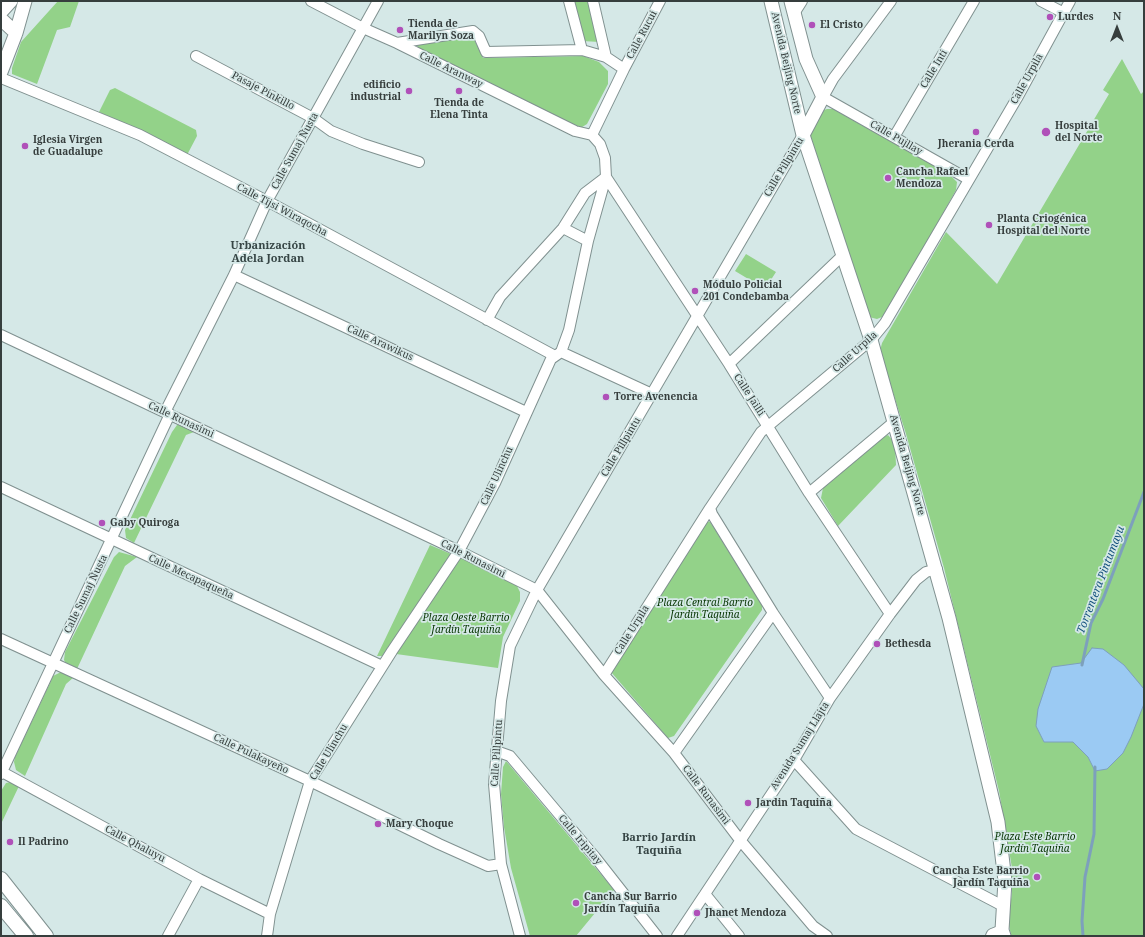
<!DOCTYPE html>
<html>
<head>
<meta charset="utf-8">
<style>
	body { margin:0 }
	#map { position:relative; width:1145px; height:937px; overflow:hidden; background:#d5e8e7; font-family:"Noto Serif",serif }
	canvas { display:block }
	.frame { position:absolute; inset:0; border:2px solid #363e3d; pointer-events:none }
	.north { position:absolute; left:1097px; top:8px; width:40px; height:40px; -webkit-text-stroke:3px #d5e8e7; paint-order:stroke; rotate:0deg; font-size:11px; font-weight:700; line-height:16px; text-align:center; color:#363e3d }
	.north::after { content:''; display:block; margin:auto; width:14px; height:18px; background:#363e3d; clip-path:polygon(50% 0,100% 100%,50% 72%,0 100%) }
</style>
</head>
<body>
<div id="map">
<canvas width="1145" height="937"></canvas>
<div class="frame"></div>
<div class="north">N</div>
</div>
<script>
const c = document.querySelector('canvas').getContext('2d');
c.lineJoin = 'round';
function fill(path, color) { c.fillStyle = color; c.fill(path, 'evenodd'); }
const poly = rows => new Path2D(rows.map(r => 'M' + r).join(''));
function stroke(path, color, width, dash) { c.strokeStyle = color; c.lineWidth = width; c.lineCap = dash ? 'butt' : 'round'; c.setLineDash(dash || []); c.stroke(path); }
function write(font, color, halo, rows, align = 'center') {
  c.font = font + ' "Noto Serif",serif'; c.lineWidth = 3.5; c.setLineDash([]); c.textBaseline = 'middle'; c.strokeStyle = halo; c.fillStyle = color; for (const [text, x, y, turn = 0] of rows) {
    c.save(); c.translate(x, y); c.rotate((+turn || 0) * Math.PI / 180); c.textAlign = isNaN(turn) ? turn : align; if (halo) c.strokeText(text, 0, 0); c.fillText(text, 0, 0); c.restore();
  }
}
fill(poly([
	[58,1,79,1,70,27,57,30,37,84,12,74,12,68,21,42],
	[572,1,589,1,600,42,582,41],
	[472,35,483,58,583,56,599,62,608,71,608,84,587,124,579,129,418,49,417,44],
	[1122,59,1141,94,1144,91,1144,936,1011,936,1008,919,1012,893,1012,868,999,791,944,568,906,434,880,351,882,343,946,232,997,284,1109,94,1103,90],
	[115,88,196,130,197,136,187,155,99,112,110,90],
	[827,109,833,109,950,175,957,182,956,190,905,281,882,317,877,319,869,317,810,137,812,131,824,110],
	[746,254,776,272,765,289,735,271],
	[181,424,195,430,194,432,186,435,134,543,126,538,125,530,172,432,177,425],
	[888,435,895,443,896,465,838,526,821,498,823,488,884,437],
	[706,521,710,522,714,528,762,605,762,610,674,736,668,738,611,672],
	[430,545,451,554,382,656,377,656],
	[119,552,137,557,125,566,77,669,66,664,64,660,65,652,114,557],
	[460,559,465,559,517,586,520,592,520,601,503,637,498,668,396,654],
	[61,672,74,677,66,684,25,776,16,770,14,762,15,757,50,683,53,676],
	[506,761,614,890,576,936,530,936,511,868,504,827,501,794,503,767],
	[11,782,19,786,1,824,1,791,6,783]
]), '#93d289');
const water = poly([
	[1092,648,1103,649,1124,665,1144,689,1144,704,1131,737,1123,753,1107,769,1095,771,1088,757,1073,742,1044,742,1036,726,1038,709,1052,667,1081,663,1092,648]
]);
fill(water, '#9bcaf3');
stroke(water, '#7da0bc', 1);
stroke(poly([
	[1082,665,1091,623,1103,599,1144,492],
	[1083,936,1082,921,1085,877,1094,834,1095,767]
]), '#7da0bc', 3);
const minor = poly([
	[311,1,363,28,397,43,575,131,592,135],
	[569,1,582,50],
	[593,1,606,57,624,69],
	[891,1,833,79,823,97,968,179],
	[1041,1,1064,13],
	[795,12,802,1],
	[397,43,473,31,479,36,486,52,582,50,606,57],
	[196,56,313,118,331,131,363,144,419,162],
	[1,78,140,135,267,201,555,356],
	[592,135,624,69,660,1],
	[894,137,974,1],
	[606,177,729,364,809,493,890,614],
	[563,228,588,241],
	[234,275,526,412],
	[487,320,500,297,563,228,585,193,606,177],
	[1,335,459,551,537,590,604,675,674,753,740,840,813,926,827,936],
	[561,352,652,394],
	[729,364,843,255],
	[165,412,234,275,267,201,378,1],
	[1,487,382,666],
	[809,493,895,421],
	[710,508,712,514,773,613,830,698],
	[1,639,310,781,439,844,488,866,501,864],
	[604,675,710,508,761,432,871,340,885,323,1017,98,1070,1],
	[496,751,510,756,595,857,657,936],
	[674,753,773,613],
	[794,760,856,829,1003,906],
	[2,772,199,879,270,914],
	[1,774,170,414],
	[705,894,739,936],
	[168,936,199,879],
	[267,936,270,914,310,781,392,651,459,551,495,483,551,359,561,352,569,330,588,241,606,177,605,158,600,144,592,135],
	[520,936,501,864,494,784,501,701,510,646,537,590,803,135],
	[677,936,794,760,830,698,890,614,916,580,926,572,937,569],
	[991,936,992,934,1002,930]
]);
const tertiary = poly([
	[771,1,803,135,871,340,949,618,998,822,1005,881,1002,930,1004,936],
	[791,1,806,59,823,97,803,135],
	[1,12,11,1],
	[1,19,16,33],
	[1,72,16,33,25,1]
]);
const secondary = poly([
	[1,879,46,936],
	[1,906,26,936]
]);
stroke(minor, '#809190', 12);
stroke(tertiary, '#809190', 15);
stroke(secondary, '#809190', 16);
stroke(minor, '#fff', 10);
stroke(tertiary, '#fff', 13);
stroke(secondary, '#fff', 14);
for (const [x, y, r, color] of [
	[1050,17,4,"#b050b9"],
	[812,25,4,"#b050b9"],
	[400,30,4,"#b050b9"],
	[409,91,4,"#b050b9"],
	[459,91,4,"#b050b9"],
	[976,132,4,"#b050b9"],
	[1046,132,5,"#b050b9"],
	[25,146,4,"#b050b9"],
	[888,178,4,"#b050b9"],
	[989,225,4,"#b050b9"],
	[695,291,4,"#b050b9"],
	[606,397,4,"#b050b9"],
	[102,523,4,"#b050b9"],
	[877,644,4,"#b050b9"],
	[748,803,4,"#b050b9"],
	[378,824,4,"#b050b9"],
	[10,842,4,"#b050b9"],
	[1037,877,4,"#b050b9"],
	[576,903,4,"#b050b9"],
	[697,913,4,"#b050b9"]
]) { const dot = new Path2D(); dot.arc(x, y, r, 0, 2 * Math.PI); c.fillStyle = color; c.fill(dot); stroke(dot, '#d5e8e7', 1.5); }
write('bold 10px', '#363e3d', '#d5e8e7', [
	["Lurdes",1058,17],
	["Tienda de",408,24],
	["Marilyn Soza",408,36],
	["El Cristo",820,25],
	["edificio",401,85,"right"],
	["industrial",401,97,"right"],
	["Tienda de",459,103,"center"],
	["Elena Tinta",459,115,"center"],
	["Hospital",1055,126],
	["del Norte",1055,138],
	["Iglesia Virgen",33,140],
	["de Guadalupe",33,152],
	["Jherania Cerda",976,144,"center"],
	["Cancha Rafael",896,172],
	["Mendoza",896,184],
	["Planta Criogénica",997,219],
	["Hospital del Norte",997,231],
	["Módulo Policial",703,285],
	["201 Condebamba",703,297],
	["Torre Avenencia",614,397],
	["Gaby Quiroga",110,523],
	["Bethesda",885,644],
	["Jardin Taquiña",756,803],
	["Mary Choque",386,824],
	["Il Padrino",18,842],
	["Cancha Este Barrio",1029,871,"right"],
	["Jardín Taquiña",1029,883,"right"],
	["Cancha Sur Barrio",584,897],
	["Jardín Taquiña",584,909],
	["Jhanet Mendoza",705,913]
], 'left');
write('10px', '#363e3d', '#d5e8e7', [
	["Calle Rucui",642,35,-62],
	["Avenida Beijing Norte",786,63,77],
	["Calle Inti",934,69,-59],
	["Calle Aranway",451,70,26],
	["Calle Urpila",1027,79,-61],
	["Pasaje Pinkillo",263,91,28],
	["Calle Pujllay",896,138,30],
	["Calle Sumaj Ñusta",295,151,-61],
	["Calle Pillpintu",784,167,-59],
	["Calle Tijsi Wiraqocha",282,210,28],
	["Calle Arawikus",380,343,25],
	["Calle Urpila",855,352,-42],
	["Calle Jailli",749,395,57],
	["Calle Runasimi",181,420,25],
	["Calle Pillpintu",621,447,-59],
	["Avenida Beijing Norte",907,465,74],
	["Calle Ulinchu",497,476,-65],
	["Calle Runasimi",473,559,27],
	["Calle Mecapaqueña",191,577,25],
	["Calle Sumaj Ñusta",86,594,-64],
	["Calle Urpila",632,630,-58],
	["Avenida Sumaj Llajta",800,746,-58],
	["Calle Ulinchu",329,752,-59],
	["Calle Pillpintu",497,753,-86],
	["Calle Pulakayeño",251,754,25],
	["Calle Runasimi",706,795,53],
	["Calle Iripitay",580,840,50],
	["Calle Qhaluyu",135,844,28]
]);
write('italic 10px', '#063500', '#d5e8e7', [
	["Plaza Central Barrio",705,603],
	["Jardín Taquiña",705,615],
	["Plaza Oeste Barrio",466,618],
	["Jardín Taquiña",466,630],
	["Plaza Este Barrio",1035,837],
	["Jardín Taquiña",1035,849]
]);
write('bold 11px', '#364545', '#d5e8e7', [
	["Urbanización",268,246],
	["Adela Jordan",268,259],
	["Barrio Jardín",659,838],
	["Taquiña",659,851]
]);
write('italic 11px', '#17537f', '#d5e8e7', [
	["Torrentera Pintumayu",1101,580,-69]
]);
</script>
</body>
</html>
